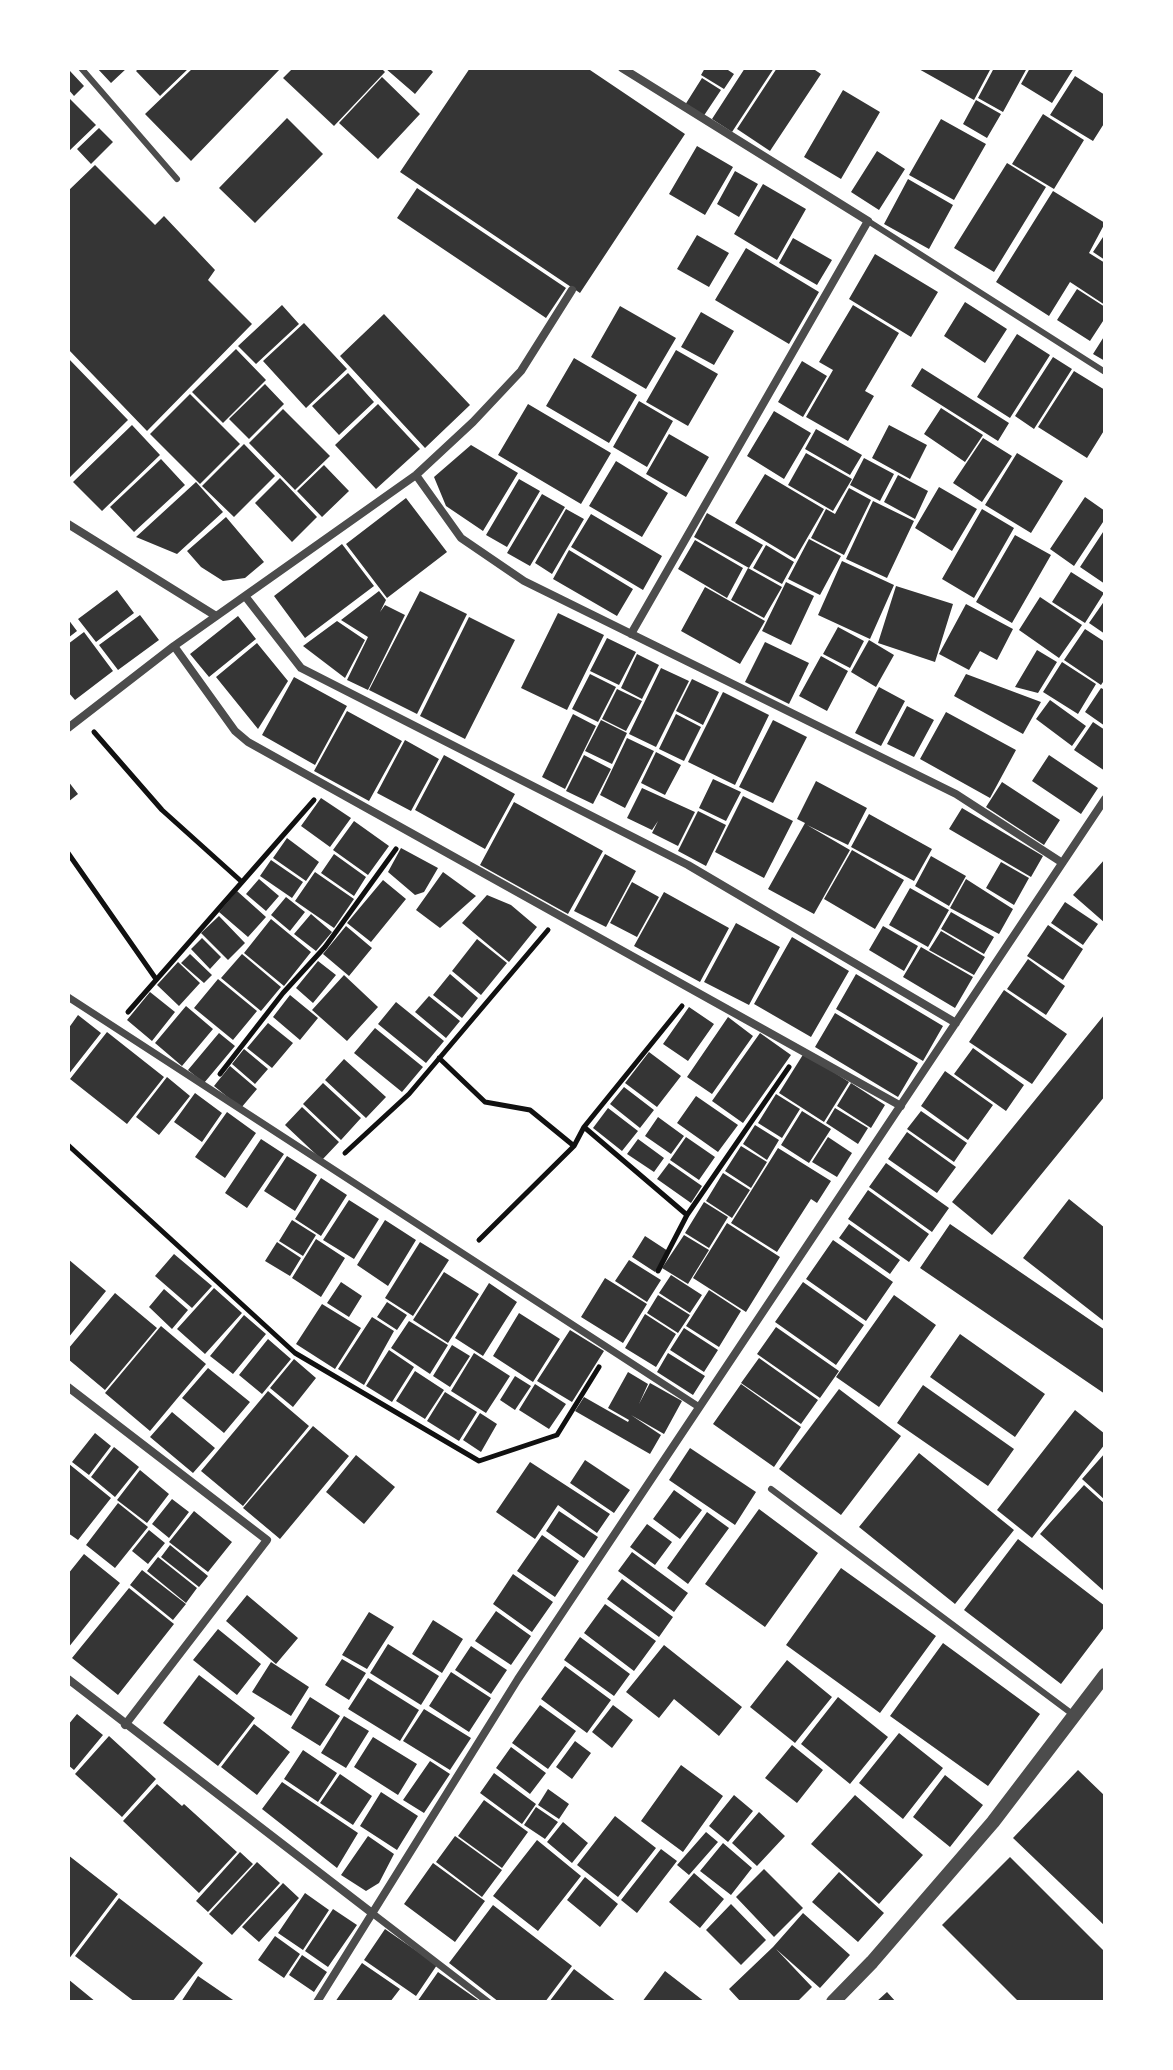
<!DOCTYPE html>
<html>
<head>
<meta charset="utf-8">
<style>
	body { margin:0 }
	#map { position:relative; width:1173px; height:2070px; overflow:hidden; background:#fff; font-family:"Source Sans 3",sans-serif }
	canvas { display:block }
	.frame { position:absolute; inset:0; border:70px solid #fff; pointer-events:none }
</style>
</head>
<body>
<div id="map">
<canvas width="1173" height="2070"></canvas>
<div class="frame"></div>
</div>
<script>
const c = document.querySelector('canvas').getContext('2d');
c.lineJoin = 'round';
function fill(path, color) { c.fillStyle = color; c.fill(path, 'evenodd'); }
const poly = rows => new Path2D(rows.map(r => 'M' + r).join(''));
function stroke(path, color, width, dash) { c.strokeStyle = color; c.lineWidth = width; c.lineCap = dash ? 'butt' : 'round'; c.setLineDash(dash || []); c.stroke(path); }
fill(poly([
	[97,68,127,68,111,83],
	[139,68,189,68,160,96,136,71],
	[193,68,281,68,191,161,145,114],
	[293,68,381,68,385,72,334,126,283,78],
	[385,68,429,68,433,72,415,94],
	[470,68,587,68,685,134,580,293,400,172],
	[705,68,725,68,734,74,724,89,701,75],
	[745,68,774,68,732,132,712,119],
	[777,68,812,68,821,74,770,151,737,129],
	[917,68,991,68,974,100],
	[994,68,1027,68,1003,112,978,98],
	[1030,68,1074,68,1052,103,1021,84],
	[70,71,84,86,74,96,68,89],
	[1075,76,1105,95,1105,122,1093,141,1050,115],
	[382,77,420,114,378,159,339,123],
	[702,78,721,90,703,117,685,105],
	[843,90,880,112,841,179,804,157],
	[68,97,96,125,68,152],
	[976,100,1001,114,987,138,963,124],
	[1043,114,1084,140,1054,189,1012,164],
	[287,118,323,154,255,223,219,188],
	[941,119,986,144,954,200,909,175],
	[99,128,113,142,91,164,77,149],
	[697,146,733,167,705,215,669,194],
	[877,151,905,169,879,210,851,192],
	[1007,163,1046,187,994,272,954,248],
	[95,165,155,225,164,216,215,270,208,280,252,324,147,431,68,349,68,191],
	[735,171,758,184,739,217,717,204],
	[908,179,953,205,929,249,884,224],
	[763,184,806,209,777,260,734,234],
	[417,188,566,288,546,318,397,218],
	[1053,191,1105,223,1089,253,1105,263,1105,305,1070,282,1049,316,996,282],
	[1105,234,1105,260,1093,252],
	[697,235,729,253,709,287,677,269],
	[793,238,832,260,817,285,779,263],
	[746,248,819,292,789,344,715,300],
	[875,254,938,292,911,337,849,299],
	[1077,289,1105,307,1105,318,1090,341,1057,320],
	[965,302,1007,329,985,363,944,336],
	[282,305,299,324,256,364,238,346],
	[853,305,899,333,865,391,874,396,848,441,806,417,833,370,819,362],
	[620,306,676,338,646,389,591,357],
	[701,312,734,331,714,365,681,347],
	[384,314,470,405,425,448,340,356],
	[304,323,347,369,306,408,263,361],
	[1017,334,1050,355,1010,418,977,397],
	[1105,335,1105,361,1093,354],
	[236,349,266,380,223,423,192,392],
	[676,350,718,374,688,426,646,402],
	[1053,357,1072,369,1034,429,1015,416],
	[68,358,128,420,68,479],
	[574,358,637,395,609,443,546,406],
	[802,361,827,376,803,417,778,402],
	[922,368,1009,423,998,441,911,386],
	[1074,371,1105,390,1105,429,1087,458,1038,427],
	[348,373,374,402,339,435,312,406],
	[265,384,284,404,249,439,229,419],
	[190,394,240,444,200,484,150,434],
	[639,401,673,421,647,467,613,447],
	[378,404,420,449,376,489,335,445],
	[528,404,611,453,581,504,498,455],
	[941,408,983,435,965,462,924,434],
	[283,409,330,456,295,490,249,443],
	[774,411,811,433,784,479,747,456],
	[132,425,160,455,102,511,73,482],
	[889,425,927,445,910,479,872,458],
	[816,429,862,455,850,475,805,449],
	[669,434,709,457,686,497,646,474],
	[983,438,1012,456,982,502,953,483],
	[244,444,275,476,234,517,202,486],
	[471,445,518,473,483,531,446,506,434,477],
	[806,453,852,479,833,511,788,485],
	[1017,453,1063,481,1031,533,985,505],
	[864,458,894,474,880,501,850,485],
	[161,459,185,485,134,532,110,507],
	[616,461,668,493,642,537,589,506],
	[324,465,349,491,322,517,297,491],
	[765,474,824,509,795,559,735,523],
	[898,475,928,491,915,519,884,502],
	[280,478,317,517,292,542,255,503],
	[519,479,540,491,507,547,486,535],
	[196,482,223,512,177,554,136,537],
	[939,487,977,509,952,551,915,528],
	[849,488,871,500,844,555,811,538,826,509,835,514],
	[542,494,565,507,530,566,507,553],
	[1085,497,1105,511,1105,519,1074,566,1050,549],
	[406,498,447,552,387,598,346,544],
	[873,501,914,521,887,578,846,559],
	[566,509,584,519,552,574,535,563],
	[982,509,1014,528,974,598,942,579],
	[707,513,763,545,749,568,694,537],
	[591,514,662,556,643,590,571,547],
	[226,517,264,562,245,578,223,581,201,567,187,551],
	[1105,529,1105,584,1080,567],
	[1015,535,1051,555,1012,623,976,602],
	[809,539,841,556,820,595,788,579],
	[695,540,743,568,727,598,678,569],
	[342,544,374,586,305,638,274,596],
	[766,545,794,562,782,584,753,568],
	[569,550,633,589,617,616,553,579],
	[842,561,894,585,870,639,818,615],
	[748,568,782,587,764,618,731,600],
	[1071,572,1104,593,1085,623,1052,602],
	[786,582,814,596,791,645,762,631],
	[896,586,953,604,935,662,878,643],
	[705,587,765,621,740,664,681,631],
	[117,590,134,613,96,642,78,619],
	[379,591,386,600,380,612,385,605,405,615,368,690,347,680,368,637,341,620],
	[420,591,467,614,417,714,369,690],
	[1040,597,1082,625,1059,658,1019,630],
	[1105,600,1105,634,1089,623],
	[966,604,1013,629,997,660,980,651,969,670,939,654],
	[558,613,604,635,567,710,521,688],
	[140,615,159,640,118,670,99,645],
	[238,616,256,639,209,677,190,654],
	[469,617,515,640,465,739,420,716],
	[68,619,77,631,68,638],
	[337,621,365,640,345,678,303,646],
	[838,627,864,641,850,668,823,654],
	[1085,629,1105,642,1105,679,1101,685,1064,660],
	[84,632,113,671,75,700,68,692,68,644],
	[607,638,636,652,619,685,590,671],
	[869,640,894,655,876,687,851,672],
	[765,642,809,663,789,704,745,682],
	[257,643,288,681,258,729,216,677],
	[1037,650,1057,662,1038,693,1015,687],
	[637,654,659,665,642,699,621,688],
	[821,656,848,671,827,711,799,696],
	[1062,662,1096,684,1078,714,1043,692],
	[661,668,689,681,656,747,629,734],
	[590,674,616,687,598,722,572,709],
	[966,674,1041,702,1023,734,954,696],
	[294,677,347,706,315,765,262,735],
	[692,679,719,692,703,725,676,711],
	[879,687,905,701,881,746,855,733],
	[1101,688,1105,690,1105,726,1085,712],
	[617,689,642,701,626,731,602,719],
	[723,692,769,715,735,785,688,762],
	[1050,700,1086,726,1072,746,1036,719],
	[907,706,934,720,914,757,887,744],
	[347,711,402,741,369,801,314,771],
	[946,712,1016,750,990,798,920,759],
	[573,714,596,726,565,789,542,777],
	[676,714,701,727,684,761,659,749],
	[601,720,627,733,612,764,585,751],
	[773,720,807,737,773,803,739,787],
	[1093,722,1105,730,1105,771,1074,750],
	[627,738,654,751,625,808,600,795],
	[405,740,439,759,411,811,377,793],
	[656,752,681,765,665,795,641,783],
	[444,755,515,794,485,849,415,810],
	[584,755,611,769,593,804,566,791],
	[1049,755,1098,788,1081,814,1032,781],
	[713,779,741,792,726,821,699,808],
	[68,781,78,794,68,802],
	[816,781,867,808,848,845,807,825,850,850,814,914,768,889,805,823,797,819],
	[1002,782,1060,820,1044,845,986,807],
	[642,788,695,812,678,846,652,833,658,821,652,830,627,818],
	[743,796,793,821,764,878,715,852],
	[321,798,351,818,330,847,301,826],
	[514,802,603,851,568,914,480,865],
	[962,808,1043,856,1031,877,949,829],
	[698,811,726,825,706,866,678,851],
	[869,814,932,849,914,881,851,847],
	[354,821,389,846,368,875,333,850],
	[287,838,319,862,306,881,273,858],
	[401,848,438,868,424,892,415,895,388,872],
	[852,850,904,880,875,929,824,899],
	[334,854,366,877,354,896,321,873],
	[605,854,636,871,606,927,574,911],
	[931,856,966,876,949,906,915,886],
	[1105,859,1105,923,1073,895],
	[271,860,303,882,292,898,260,876],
	[1001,862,1029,878,1014,905,986,888],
	[315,872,354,899,334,928,295,901],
	[443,872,476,896,440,928,416,910],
	[259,879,279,896,266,911,246,894],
	[966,879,1013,909,999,934,950,908],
	[383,880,406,899,371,942,347,923],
	[632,882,659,897,637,937,610,923],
	[910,888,949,910,928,947,889,925],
	[237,891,266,917,248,937,219,912],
	[664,892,729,928,700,982,634,946],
	[487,895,511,905,537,927,509,962,462,923],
	[286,897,305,912,290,931,271,915],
	[1065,902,1098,924,1083,945,1051,923],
	[951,912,994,937,984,954,941,929],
	[311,914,332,932,316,951,294,934],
	[219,916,245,943,228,960,201,933],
	[271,919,311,952,284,986,244,953],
	[736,923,780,947,749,1005,704,982],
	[1048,925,1083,949,1063,980,1027,956],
	[346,926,372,948,349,976,323,954],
	[883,926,918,946,904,971,869,950],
	[941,931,985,957,974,975,929,950],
	[792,937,849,971,811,1037,754,1004],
	[202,938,221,957,210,969,191,949],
	[477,939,507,963,481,995,452,971],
	[921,947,973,977,955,1008,903,977],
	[190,954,212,975,204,983,181,963],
	[242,954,281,987,261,1011,221,978],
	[1028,959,1065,986,1046,1015,1007,989],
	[318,961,336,975,313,1003,296,988],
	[178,962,200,983,179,1006,157,985],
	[450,974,478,998,462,1018,433,995],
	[856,974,943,1026,923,1061,836,1009],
	[344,975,378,1007,347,1041,312,1010],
	[218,979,257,1011,233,1040,194,1008],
	[1004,990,1067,1034,1032,1084,969,1042],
	[150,992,175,1012,152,1041,127,1020],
	[290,995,318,1018,300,1040,273,1017],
	[429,996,460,1021,446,1038,415,1012],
	[396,1002,444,1041,426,1063,378,1024],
	[186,1006,213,1029,182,1066,155,1043],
	[689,1007,714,1024,688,1061,663,1044],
	[835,1013,918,1063,898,1097,815,1047],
	[1105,1014,1105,1096,992,1235,952,1202],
	[78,1015,101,1033,68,1075,68,1029],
	[728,1017,753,1036,712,1094,687,1077],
	[268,1023,293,1043,272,1068,247,1048],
	[375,1028,423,1067,402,1092,354,1053],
	[107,1032,164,1077,127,1124,70,1079],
	[219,1033,235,1046,204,1083,188,1070],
	[760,1033,791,1055,743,1123,712,1101],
	[973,1048,1024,1085,1006,1111,954,1074],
	[244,1049,268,1069,255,1084,232,1064],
	[649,1052,681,1076,657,1107,625,1083],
	[804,1053,849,1082,824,1122,779,1093],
	[344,1059,386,1097,366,1118,325,1080],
	[230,1066,257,1089,241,1108,214,1086],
	[945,1071,993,1105,968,1140,921,1106],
	[167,1077,190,1096,159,1135,136,1117],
	[323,1083,361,1118,341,1140,303,1104],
	[851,1083,885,1105,871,1128,837,1106],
	[624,1087,654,1110,640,1128,610,1104],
	[195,1093,222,1113,202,1142,174,1122],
	[776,1094,800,1109,782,1138,758,1123],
	[696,1096,738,1125,718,1152,677,1123],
	[302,1107,339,1142,322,1160,285,1125],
	[608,1108,638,1131,622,1151,593,1128],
	[835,1108,868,1128,858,1144,826,1123],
	[802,1111,831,1129,809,1163,781,1145],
	[921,1111,967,1143,954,1162,907,1129],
	[227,1112,256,1133,225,1178,195,1157],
	[658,1117,684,1136,671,1154,645,1136],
	[755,1125,779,1140,767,1160,743,1144],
	[907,1132,956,1167,937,1193,888,1159],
	[686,1137,715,1157,699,1180,670,1160],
	[828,1137,852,1153,837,1177,812,1162],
	[261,1139,284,1154,247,1208,225,1193],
	[638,1139,664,1158,654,1172,627,1154],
	[741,1146,767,1162,751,1188,725,1171],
	[778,1148,831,1181,817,1203,811,1199,777,1252,731,1223],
	[287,1156,317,1175,295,1211,264,1191],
	[669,1163,702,1186,691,1203,657,1179],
	[886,1163,949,1208,932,1232,869,1187],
	[723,1173,750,1190,732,1218,706,1201],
	[321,1178,347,1195,321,1236,295,1219],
	[868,1190,929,1234,909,1262,848,1219],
	[1069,1199,1105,1228,1105,1322,1023,1258],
	[349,1200,379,1219,354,1259,323,1240],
	[704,1202,728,1217,709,1248,685,1233],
	[292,1220,316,1235,303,1256,279,1241],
	[385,1220,416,1240,388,1286,357,1265],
	[727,1223,780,1257,746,1312,693,1278],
	[849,1224,900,1260,890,1274,839,1238],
	[950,1224,1105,1330,1105,1394,920,1268],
	[684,1235,709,1250,688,1284,662,1268],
	[645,1236,668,1251,655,1272,632,1257],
	[316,1239,345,1258,321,1297,292,1278],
	[833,1240,893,1282,866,1321,806,1279],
	[277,1242,301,1258,290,1276,265,1261],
	[420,1242,449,1260,413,1316,385,1298],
	[174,1254,212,1286,192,1308,155,1276],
	[68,1259,106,1291,68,1338],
	[629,1260,661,1280,647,1302,615,1281],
	[444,1272,479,1294,448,1343,413,1320],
	[671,1275,702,1295,690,1313,659,1293],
	[605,1278,647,1304,623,1343,581,1317],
	[341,1282,362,1296,349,1317,327,1303],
	[803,1282,864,1325,836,1365,775,1322],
	[489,1283,517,1302,483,1356,455,1338],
	[214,1288,242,1313,205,1354,177,1329],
	[164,1289,188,1310,172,1329,149,1307],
	[709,1290,741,1311,719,1347,686,1326],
	[115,1293,157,1328,105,1390,68,1359,68,1349],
	[658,1295,690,1315,678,1333,647,1313],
	[894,1295,936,1325,879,1407,836,1377],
	[387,1302,407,1315,397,1330,377,1317],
	[322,1304,361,1328,335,1369,296,1344],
	[519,1313,560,1339,533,1382,493,1356],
	[645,1314,676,1334,656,1367,625,1348],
	[244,1315,266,1334,233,1374,210,1356],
	[372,1317,394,1331,364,1385,338,1369],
	[409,1321,448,1345,430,1374,391,1348],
	[161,1326,206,1364,150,1431,105,1393],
	[776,1327,839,1371,820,1398,757,1354],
	[684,1328,718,1350,704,1372,670,1350],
	[570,1330,604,1351,572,1402,537,1381],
	[960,1334,1045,1394,1015,1437,930,1377],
	[268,1339,291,1359,262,1394,239,1375],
	[452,1345,470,1356,450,1387,433,1376],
	[389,1350,414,1367,392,1402,366,1386],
	[474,1353,510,1376,486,1413,451,1391],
	[668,1353,705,1376,693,1395,657,1372],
	[759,1358,818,1400,801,1424,741,1383],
	[294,1359,316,1378,293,1407,270,1388],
	[208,1368,250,1402,224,1433,182,1398],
	[415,1371,444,1390,425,1419,396,1401],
	[628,1372,648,1384,639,1404,650,1383,682,1401,664,1434,631,1415,661,1435,650,1454,575,1411,584,1397,628,1422,629,1420,608,1408],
	[515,1376,531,1386,515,1410,500,1400],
	[535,1384,566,1404,549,1429,519,1410],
	[741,1384,801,1427,774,1467,713,1424],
	[923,1385,1014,1449,988,1486,897,1423],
	[839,1389,901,1436,841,1515,779,1469],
	[268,1391,309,1426,243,1506,201,1471],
	[445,1392,477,1412,459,1441,427,1421],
	[1075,1410,1105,1434,1105,1444,1032,1538,997,1510],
	[172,1412,215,1448,193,1473,150,1437],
	[480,1413,497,1424,481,1452,463,1440],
	[313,1426,349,1456,280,1539,243,1508],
	[95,1433,111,1446,89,1475,72,1462],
	[114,1447,139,1467,115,1497,91,1477],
	[690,1448,756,1492,735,1525,669,1480],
	[919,1453,1014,1530,955,1604,859,1527],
	[1105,1453,1105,1500,1082,1479],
	[356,1455,395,1487,364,1524,326,1492],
	[585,1460,630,1490,614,1513,570,1483],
	[530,1462,610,1514,597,1533,558,1505,535,1539,496,1512],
	[69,1464,111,1498,78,1540,68,1533],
	[140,1470,169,1494,147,1523,117,1500],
	[1084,1485,1105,1504,1105,1592,1040,1534],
	[674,1490,702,1510,680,1539,653,1519],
	[172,1499,189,1512,169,1538,152,1524],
	[118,1503,148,1527,115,1568,86,1545],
	[759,1509,818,1553,765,1627,705,1584],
	[194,1511,232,1542,208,1572,169,1542],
	[559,1511,598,1537,584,1558,546,1531],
	[707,1512,729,1528,688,1584,667,1568],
	[647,1524,672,1542,655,1565,630,1547],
	[149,1530,165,1543,148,1564,132,1551],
	[542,1535,579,1561,555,1597,517,1571],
	[1018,1539,1105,1606,1105,1626,1061,1684,964,1610],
	[170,1545,208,1576,199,1587,161,1557],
	[632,1552,688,1593,674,1612,618,1571],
	[84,1554,120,1583,68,1648,68,1574],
	[158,1557,197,1588,186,1603,147,1571],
	[841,1568,936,1636,880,1713,786,1645],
	[142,1570,186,1604,173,1620,130,1585],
	[513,1574,553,1602,532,1632,493,1604],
	[622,1579,673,1617,659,1637,607,1599],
	[129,1588,174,1624,118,1695,72,1658],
	[247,1595,298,1638,276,1664,226,1621],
	[605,1604,656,1641,634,1671,584,1633],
	[496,1611,531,1636,511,1665,475,1641],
	[369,1612,394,1627,367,1669,342,1655],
	[433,1620,463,1639,442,1673,412,1654],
	[218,1629,261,1664,237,1695,193,1660],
	[580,1637,630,1674,614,1696,564,1660],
	[943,1643,1040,1714,988,1786,890,1716],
	[388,1644,439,1676,421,1705,370,1673],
	[664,1645,742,1707,719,1736,674,1699,659,1718,626,1692],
	[471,1646,507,1670,491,1694,455,1670],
	[342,1659,366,1673,349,1700,325,1685],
	[787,1660,832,1697,795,1743,750,1707],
	[271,1662,309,1687,291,1716,252,1692],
	[565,1666,611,1700,587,1733,541,1699],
	[451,1672,491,1698,469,1732,429,1706],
	[199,1675,255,1718,218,1766,163,1723],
	[368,1678,419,1710,400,1741,348,1709],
	[310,1697,340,1716,320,1746,291,1728],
	[838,1697,888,1737,850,1784,801,1744],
	[540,1705,576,1731,548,1769,512,1743],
	[613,1705,633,1720,612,1748,592,1732],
	[424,1709,471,1738,450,1770,403,1741],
	[77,1714,103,1735,74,1770,68,1765,68,1725],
	[344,1716,369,1731,346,1768,321,1753],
	[254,1724,290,1752,257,1795,221,1767],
	[899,1733,943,1768,903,1819,859,1783],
	[109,1736,156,1779,122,1817,75,1774],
	[373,1737,417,1764,398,1795,354,1767],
	[575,1741,591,1753,572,1779,556,1767],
	[792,1745,823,1770,797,1803,765,1778],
	[511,1747,546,1773,530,1794,496,1768],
	[303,1750,337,1773,318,1802,284,1779],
	[430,1761,450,1774,424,1813,403,1800],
	[681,1765,723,1796,683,1852,641,1821],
	[1078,1770,1105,1796,1105,1926,1013,1838],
	[494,1773,536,1804,522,1824,480,1793],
	[340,1774,372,1796,353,1825,320,1803],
	[945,1775,983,1805,950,1847,913,1817],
	[282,1782,358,1833,337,1868,262,1809],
	[157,1784,182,1806,184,1804,237,1852,199,1893,123,1821],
	[548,1789,569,1804,559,1819,538,1805],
	[381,1792,418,1816,397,1850,360,1826],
	[734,1795,753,1811,728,1842,709,1826],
	[855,1795,923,1855,879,1904,811,1844],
	[484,1800,528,1832,502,1868,458,1836],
	[536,1807,558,1822,545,1839,524,1825],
	[759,1812,785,1836,757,1866,732,1843],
	[615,1816,656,1848,618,1897,577,1865],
	[563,1822,588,1843,572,1863,547,1842],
	[706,1832,718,1842,689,1875,677,1865],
	[368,1836,394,1854,379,1883,366,1891,341,1875],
	[455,1836,502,1870,482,1897,436,1862],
	[537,1840,581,1876,538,1931,493,1896],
	[723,1843,752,1868,731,1895,700,1871],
	[661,1849,677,1861,637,1913,621,1900],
	[240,1852,253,1864,208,1912,196,1901],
	[68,1855,118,1894,68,1960],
	[1010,1857,1105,1952,1105,2002,1019,2002,942,1925],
	[257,1862,280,1883,232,1935,209,1914],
	[433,1863,485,1901,455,1942,404,1904],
	[764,1869,803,1908,774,1937,736,1897],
	[839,1872,884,1913,858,1942,812,1902],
	[694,1873,724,1899,700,1928,669,1902],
	[585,1877,618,1904,600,1927,567,1900],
	[283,1883,299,1898,259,1942,242,1927],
	[305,1893,329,1910,303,1950,278,1933],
	[119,1898,203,1963,172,2002,135,2002,75,1956],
	[731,1904,766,1940,741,1965,706,1930],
	[493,1905,572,1966,545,2002,499,2002,449,1963],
	[333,1909,357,1925,328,1967,305,1951],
	[803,1913,850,1955,820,1988,776,1949,812,1987,797,2002,741,2002,729,1989,773,1947],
	[385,1929,437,1965,416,1996,364,1960],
	[275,1936,300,1954,284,1978,258,1960],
	[302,1955,327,1972,314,1992,289,1975],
	[362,1963,400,1989,390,2002,335,2002],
	[574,1969,617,2002,549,2002],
	[665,1971,705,2002,642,2002],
	[438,1972,481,2002,417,2002],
	[198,1976,236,2002,181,2002],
	[68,1979,96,2002,68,2002],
	[887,1992,896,2002,876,2002]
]), '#353535');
stroke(poly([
	[94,732,162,810,242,882],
	[68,853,156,979],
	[128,1012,314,800],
	[439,1058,485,1102,530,1110,574,1146],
	[220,1074,283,993,325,947,396,849],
	[584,1127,687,1215],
	[68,1145,295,1353,479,1461,557,1435,599,1367],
	[345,1153,409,1094,548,930],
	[479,1240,574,1146,584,1127,682,1006],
	[658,1271,687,1215,789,1067]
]), '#111', 5);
stroke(poly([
	[81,68,177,179],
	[868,221,1105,372],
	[771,1489,1075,1716]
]), '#4c4c4c', 6);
stroke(poly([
	[68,997,699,1407],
	[372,1913,488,2002]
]), '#4c4c4c', 7);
stroke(poly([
	[622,68,868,221,631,634],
	[416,475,461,538,524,581,956,794,1061,862],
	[68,524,216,616],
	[245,596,301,668,688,865,956,1023],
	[174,646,235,731,248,742,901,1106],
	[68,728,174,646,416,475,473,422,521,371,572,290],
	[68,1387,267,1540,125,1725],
	[68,1679,372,1913],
	[317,2002,518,1679,1105,799]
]), '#4c4c4c', 8);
stroke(poly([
	[833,2002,872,1962,993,1822,1105,1675]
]), '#4c4c4c', 14);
</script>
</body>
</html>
